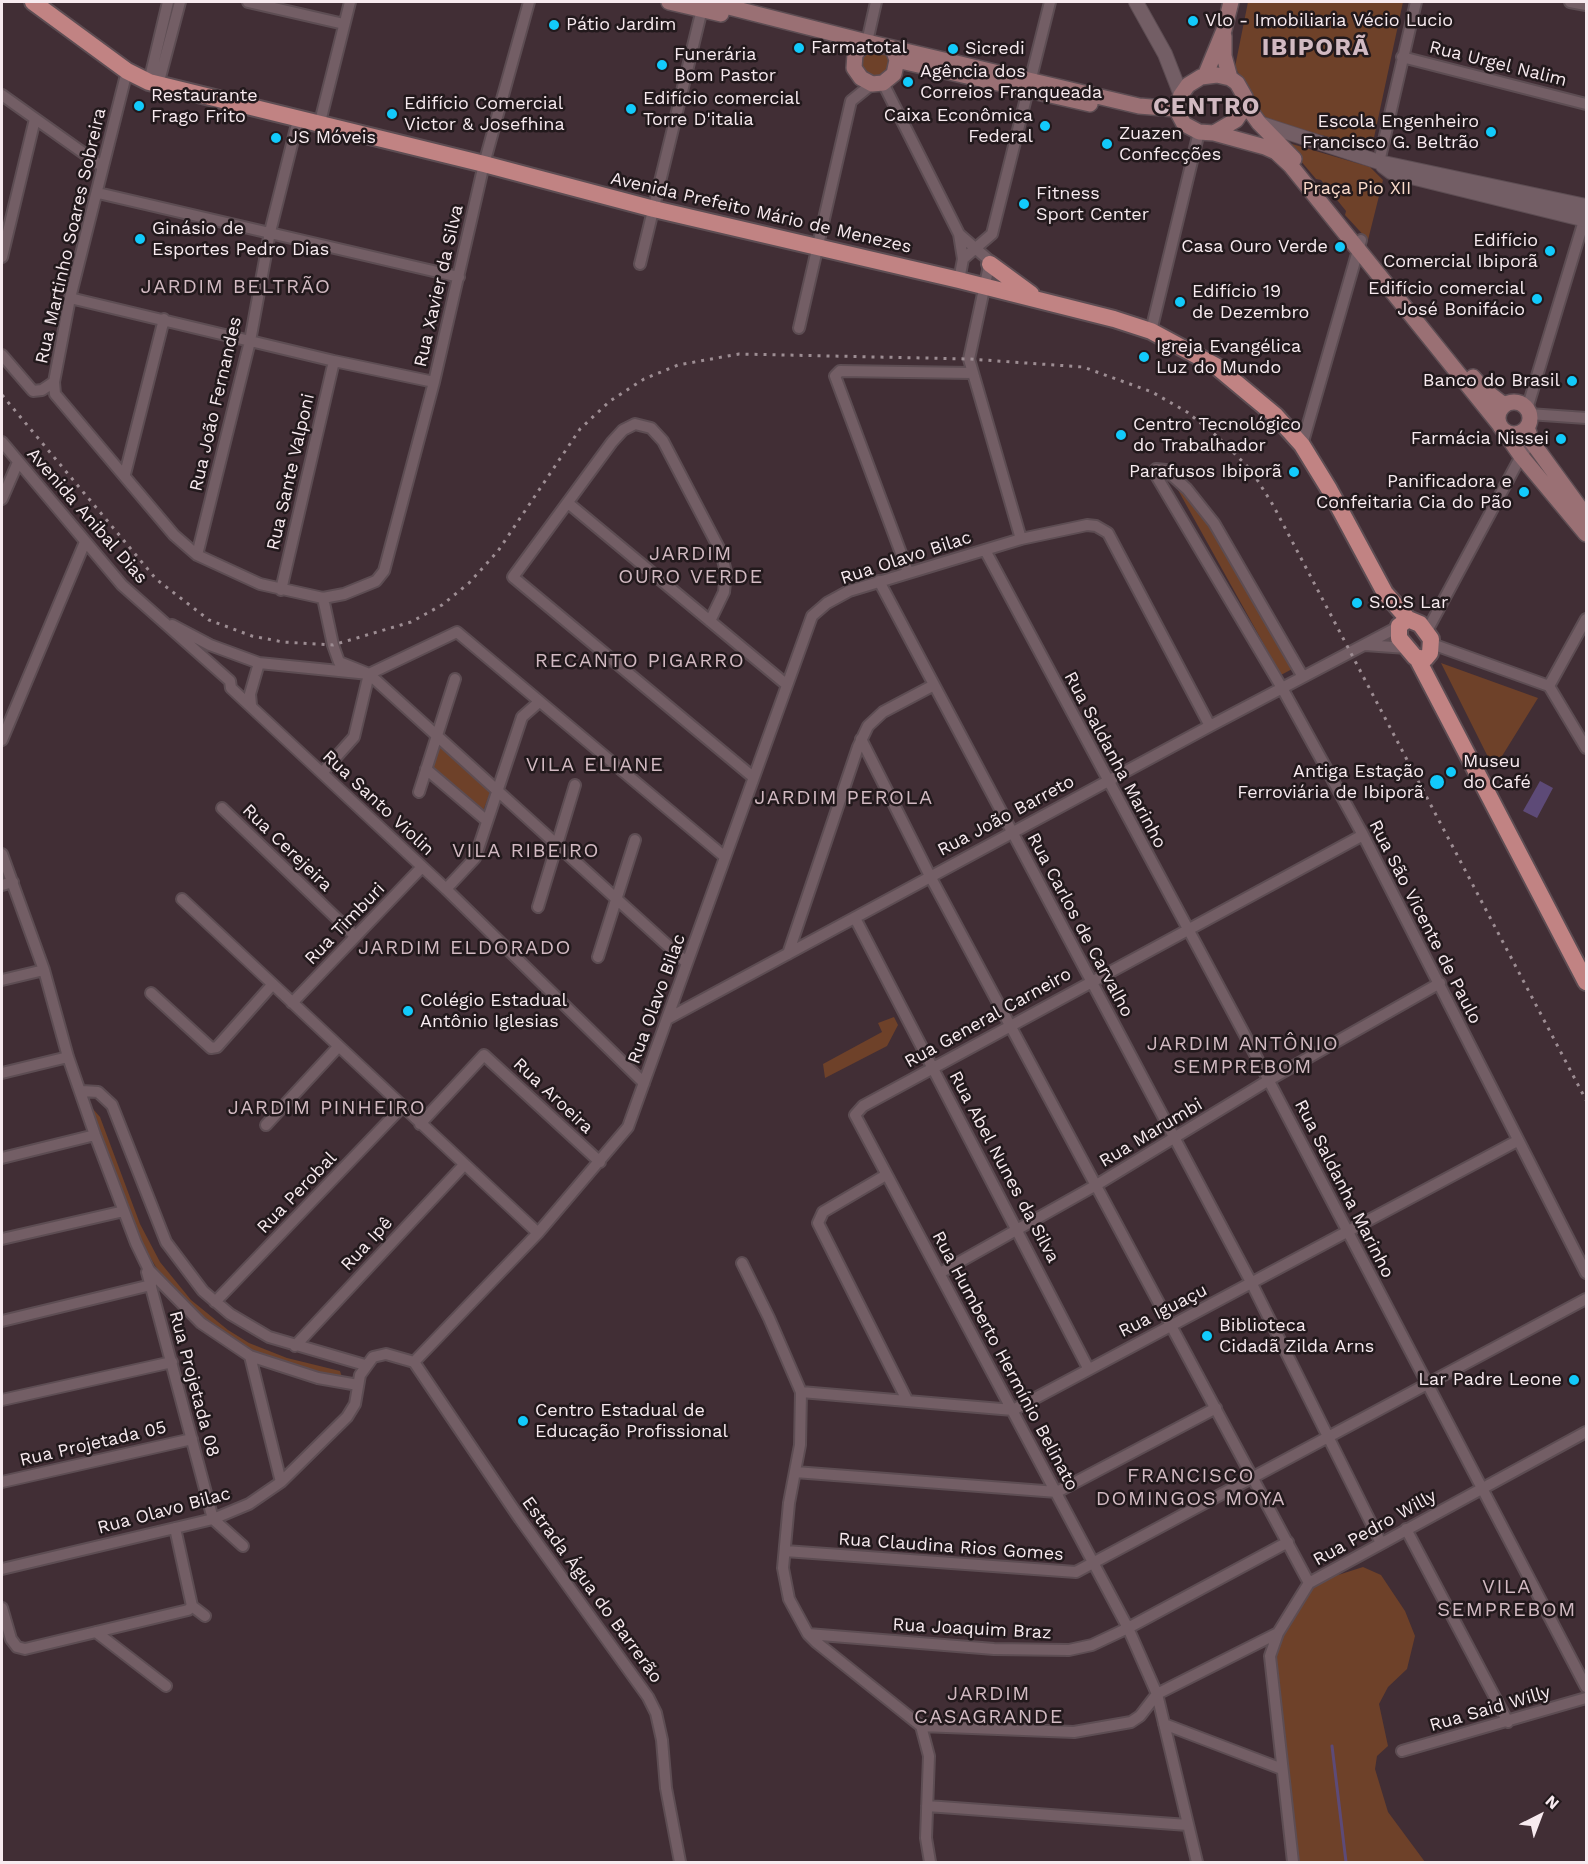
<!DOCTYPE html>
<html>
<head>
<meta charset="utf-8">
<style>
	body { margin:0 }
	#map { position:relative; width:1588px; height:1864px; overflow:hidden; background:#412e35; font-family:"Work Sans",sans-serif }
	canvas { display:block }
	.frame { position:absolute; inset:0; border:3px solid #f7eaef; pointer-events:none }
	.north { position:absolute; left:1510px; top:1786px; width:60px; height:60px; -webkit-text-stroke:4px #22191c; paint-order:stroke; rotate:42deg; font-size:16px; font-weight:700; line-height:24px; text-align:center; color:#f7eaef }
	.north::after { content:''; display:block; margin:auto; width:21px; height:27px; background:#f7eaef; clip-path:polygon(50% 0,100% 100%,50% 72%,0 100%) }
</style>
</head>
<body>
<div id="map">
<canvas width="1588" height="1864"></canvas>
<div class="frame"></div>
<div class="north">N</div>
</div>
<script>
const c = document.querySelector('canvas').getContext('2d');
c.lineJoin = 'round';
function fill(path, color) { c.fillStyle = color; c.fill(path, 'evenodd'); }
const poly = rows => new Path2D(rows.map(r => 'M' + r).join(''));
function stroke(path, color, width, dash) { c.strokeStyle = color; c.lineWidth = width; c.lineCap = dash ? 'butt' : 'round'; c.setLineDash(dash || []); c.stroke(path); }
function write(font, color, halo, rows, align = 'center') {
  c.font = font + ' "Work Sans",sans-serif'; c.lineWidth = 5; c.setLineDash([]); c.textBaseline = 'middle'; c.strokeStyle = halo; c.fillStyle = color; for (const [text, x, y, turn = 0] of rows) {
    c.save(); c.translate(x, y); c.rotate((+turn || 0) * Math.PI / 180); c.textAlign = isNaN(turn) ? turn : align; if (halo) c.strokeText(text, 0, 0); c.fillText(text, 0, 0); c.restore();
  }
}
fill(poly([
	[1248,2,1403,2,1372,147,1266,122,1235,67],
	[868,50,887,54,889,59,890,69,878,79,861,72,861,57],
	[1292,144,1370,167,1383,180,1368,240,1345,215,1346,211,1321,180,1316,179,1289,147],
	[1173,481,1200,509,1294,668,1281,675],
	[1441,663,1538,698,1494,769],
	[438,743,491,790,482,814,431,770],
	[894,1017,898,1025,887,1046,825,1078,823,1064,882,1032,878,1023],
	[93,1109,100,1117,140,1224,160,1262,191,1300,228,1330,249,1343,287,1358,340,1371,342,1377,281,1364,245,1349,205,1321,162,1277,138,1237,91,1112],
	[1363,1567,1381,1575,1405,1611,1415,1636,1407,1669,1388,1687,1379,1704,1388,1746,1377,1756,1375,1769,1388,1812,1425,1862,1297,1862,1273,1647,1310,1584]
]), '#6e4129');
fill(poly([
	[1540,781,1553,788,1537,818,1523,811]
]), '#5d4a77');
stroke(poly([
	[1332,1746,1346,1862]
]), '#5d4a77', 3);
const minor = poly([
	[248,2,344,24],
	[1570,2,1586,5],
	[867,42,876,2],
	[1402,57,1586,104],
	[127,71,70,298,54,382,55,394,174,535,197,555,260,584,323,598,344,594,376,581,384,571,434,382,484,164,529,2],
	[149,82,168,2],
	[883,83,959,234,963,259,959,280],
	[158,85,180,2],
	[2,95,103,167],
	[319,126,350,2],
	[1379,162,1416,2],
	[98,193,459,277],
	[959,234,990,261,969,359,1021,539],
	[2,257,35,119],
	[963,259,992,234,1050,2],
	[640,264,703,5],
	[70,298,334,361,434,382],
	[799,328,851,101,872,84],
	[1151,331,1199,132],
	[2,355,33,391,42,390,54,382],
	[1527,409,1586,214],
	[1529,414,1586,418],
	[2,442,122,585,230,681,231,688,446,889,644,1083],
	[1302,445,1361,240],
	[125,474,164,319],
	[2,499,18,462],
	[568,503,787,685],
	[985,550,1247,1039,1586,1687],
	[197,555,250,341,270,232,298,120],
	[908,572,835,376,840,371,972,373],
	[879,581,1252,1284,1381,1543],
	[281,590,334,361],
	[323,598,333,645,339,662,369,674,687,963],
	[710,621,724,592,726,572,721,552,663,441,651,428,635,424,623,430,612,442,513,577,753,777],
	[172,625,210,645,259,663,369,674,457,632,725,857],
	[1427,631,1521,456,1532,442],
	[1432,644,1549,686,1586,748],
	[1365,645,1407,648],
	[1303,677,1214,523,1187,489,1166,470,1156,469,1154,472,1282,688,1363,835,1586,1273],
	[1549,686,1586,619],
	[251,705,250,694,259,663],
	[861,739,930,876,1309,1583],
	[2,740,85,542],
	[426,769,487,821],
	[322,773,354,737,369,674],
	[419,792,455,679],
	[222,808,355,936],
	[2,854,44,970,68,1057,95,1135,136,1243,149,1270,201,1323,250,1356,318,1378,358,1385],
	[2,885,13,882],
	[446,889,475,858,522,717,539,702],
	[182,899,538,1233],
	[538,907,575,785],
	[855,918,1088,1368],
	[788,954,858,747,868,726,883,712,934,685],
	[598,957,635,840],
	[2,980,44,970],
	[151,993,211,1048,217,1047,272,985],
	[292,1003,422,867],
	[667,1019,1210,726,1398,627],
	[2,1073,68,1057],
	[82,1091,98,1092,112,1105,166,1242,203,1291,230,1314,269,1337,365,1365],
	[420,1124,484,1055,600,1162],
	[266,1125,338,1047],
	[2,1158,95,1135],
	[886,1175,823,1212,818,1223,907,1400],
	[2,1239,124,1211],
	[742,1263,769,1318,801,1392,800,1445,789,1503,783,1568,789,1599,808,1634,816,1642,921,1726,929,1756,926,1838,930,1862],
	[147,1272,213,1519,243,1546],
	[940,1273,1098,1184,1269,1080,1440,983],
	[215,1302,402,1107],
	[2,1321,151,1285],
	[295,1346,464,1165],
	[250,1356,281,1482],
	[414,1362,538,1233,628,1127,812,616,827,603,849,591,1021,539,1087,525,1096,526,1108,533,1210,726],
	[414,1362,520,1519,648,1697,656,1713,662,1740,666,1788,680,1862],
	[801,1392,1013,1410,1517,1141],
	[2,1400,172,1362],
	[795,1472,1057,1492,1216,1408],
	[2,1482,192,1439],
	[175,1528,192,1606,205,1616],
	[1406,1529,1508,1722],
	[785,1551,1076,1572,1586,1299],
	[2,1569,213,1519,249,1504,281,1482,347,1417,355,1404,360,1375,373,1357,386,1354,414,1362],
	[2,1608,11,1639,17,1647,25,1649,188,1610,192,1606],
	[96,1632,166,1686],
	[808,1634,994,1649,1069,1650,1092,1645,1128,1628,1288,1542],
	[1164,1724,1282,1769],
	[921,1726,1074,1732,1131,1722,1140,1716,1157,1694,1278,1633],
	[1402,1751,1586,1698],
	[927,1806,1188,1825],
	[1197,1862,1157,1694,1128,1628,855,1115,863,1106,1363,835],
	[1293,1862,1270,1656,1278,1633,1309,1583,1586,1432]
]);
const tertiary = poly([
	[1136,2,1165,54,1181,95],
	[1259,123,1379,162,1586,206],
	[1383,166,1391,172,1586,220]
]);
const secondary = poly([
	[669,2,721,14],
	[709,2,867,42,1139,106,1176,109],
	[1224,36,1224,56,1230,78],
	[867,42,855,54,854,68,861,78,872,84,883,83,894,74,897,60,893,49],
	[905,62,1090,104],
	[1205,76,1224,30,1231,2],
	[1246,105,1259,123,1294,159],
	[1214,133,1236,120,1246,105,1245,97,1237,83,1230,78,1217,75,1201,77,1188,85,1181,95,1176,109,1184,124,1199,132,1214,133,1265,147,1276,152,1291,166,1499,424],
	[1473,377,1483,389,1504,405],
	'1498 418a16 16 0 1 1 32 0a16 16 0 1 1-32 0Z',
	[1527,427,1532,442,1586,516],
	[1503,430,1521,456,1586,534]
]);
const primary = poly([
	[33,2,127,71,149,82,484,164,654,209,959,280,1114,319,1151,331,1216,366,1276,416,1302,445,1329,489,1385,593,1408,619],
	[990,264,1031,294],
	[1408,619,1420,624,1431,639,1430,653,1425,659,1415,657,1399,638,1399,626,1408,619],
	[1417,658,1586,982]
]);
stroke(minor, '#5d4d53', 14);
stroke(tertiary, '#5d4d53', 16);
stroke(secondary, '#5d4d53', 18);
stroke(primary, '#5d4d53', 20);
stroke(minor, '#735e65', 10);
stroke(tertiary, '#735e65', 14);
stroke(secondary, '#9a7074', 15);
stroke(primary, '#c18383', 16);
stroke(poly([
	[2,395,156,579,209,620,252,636,283,642,333,645,411,622,442,605,469,583,498,551,580,429,610,401,644,379,678,365,739,354,969,359,1083,367,1152,392,1187,412,1219,438,1251,470,1273,505,1586,1100]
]), '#9d8d93', 3, [3, 6]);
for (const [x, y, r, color] of [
	[1193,21,6,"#12cafb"],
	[554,25,6,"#12cafb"],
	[799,48,6,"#12cafb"],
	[953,49,6,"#12cafb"],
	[662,65,6,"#12cafb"],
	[908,82,6,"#12cafb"],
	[139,106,6,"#12cafb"],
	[631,109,6,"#12cafb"],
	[392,114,6,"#12cafb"],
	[1045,126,6,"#12cafb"],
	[1491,132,6,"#12cafb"],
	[276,138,6,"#12cafb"],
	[1107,144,6,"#12cafb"],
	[1024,204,6,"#12cafb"],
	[140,239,6,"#12cafb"],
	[1340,247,6,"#12cafb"],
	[1550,251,6,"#12cafb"],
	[1537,299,6,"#12cafb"],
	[1180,302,6,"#12cafb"],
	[1144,357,6,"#12cafb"],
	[1572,381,6,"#12cafb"],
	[1121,435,6,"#12cafb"],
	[1561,439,6,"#12cafb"],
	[1294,472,6,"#12cafb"],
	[1524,492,6,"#12cafb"],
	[1357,603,6,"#12cafb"],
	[1451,772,6,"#12cafb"],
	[1437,782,8,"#12cafb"],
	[408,1011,6,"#12cafb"],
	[1207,1336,6,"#12cafb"],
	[1574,1380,6,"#12cafb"],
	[523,1421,6,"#12cafb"]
]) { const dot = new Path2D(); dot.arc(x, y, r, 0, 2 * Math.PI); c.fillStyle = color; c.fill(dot); stroke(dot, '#22191c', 2); }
write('18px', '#f7eaef', '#22191c', [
	["Vlo - Imobiliaria Vécio Lucio",1205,21],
	["Pátio Jardim",566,25],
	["Farmatotal",811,48],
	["Sicredi",965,49],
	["Funerária",674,55],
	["Bom Pastor",674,76],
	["Agência dos",920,72],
	["Correios Franqueada",920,93],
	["Restaurante",151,96],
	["Frago Frito",151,117],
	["Edifício comercial",643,99],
	["Torre D'italia",643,120],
	["Edifício Comercial",404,104],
	["Victor & Josefhina",404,125],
	["Caixa Econômica",1033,116,"right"],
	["Federal",1033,137,"right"],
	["Escola Engenheiro",1479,122,"right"],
	["Francisco G. Beltrão",1479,143,"right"],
	["Zuazen",1119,134],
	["Confecções",1119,155],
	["JS Móveis",288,138],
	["Fitness",1036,194],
	["Sport Center",1036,215],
	["Ginásio de",152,229],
	["Esportes Pedro Dias",152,250],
	["Edifício",1538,241,"right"],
	["Comercial Ibiporã",1538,262,"right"],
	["Casa Ouro Verde",1328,247,"right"],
	["Edifício comercial",1525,289,"right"],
	["José Bonifácio",1525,310,"right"],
	["Edifício 19",1192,292],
	["de Dezembro",1192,313],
	["Igreja Evangélica",1156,347],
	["Luz do Mundo",1156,368],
	["Banco do Brasil",1560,381,"right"],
	["Centro Tecnológico",1133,425],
	["do Trabalhador",1133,446],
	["Farmácia Nissei",1549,439,"right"],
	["Parafusos Ibiporã",1282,472,"right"],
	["Panificadora e",1512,482,"right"],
	["Confeitaria Cia do Pão",1512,503,"right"],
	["S.O.S Lar",1369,603],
	["Museu",1463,762],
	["do Café",1463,783],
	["Antiga Estação",1424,772,"right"],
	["Ferroviária de Ibiporã",1424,793,"right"],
	["Colégio Estadual",420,1001],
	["Antônio Iglesias",420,1022],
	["Biblioteca",1219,1326],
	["Cidadã Zilda Arns",1219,1347],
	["Lar Padre Leone",1562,1380,"right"],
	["Centro Estadual de",535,1411],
	["Educação Profissional",535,1432]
], 'left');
write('18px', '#f7eaef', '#22191c', [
	["Rua Urgel Nalim",1498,64,14],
	["Avenida Prefeito Mário de Menezes",761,213,13],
	["Rua Martinho Soares Sobreira",71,236,-77],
	["Rua Xavier da Silva",439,286,-77],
	["Rua João Fernandes",216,404,-77],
	["Rua Sante Valponi",291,472,-77],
	["Avenida Anibal Dias",87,516,49],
	["Rua Olavo Bilac",906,558,-18],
	["Rua Saldanha Marinho",1115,760,62],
	["Rua Santo Violin",378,803,43],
	["Rua João Barreto",1006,816,-28],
	["Rua Cerejeira",287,848,44],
	["Rua São Vicente de Paulo",1425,922,63],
	["Rua Timburi",345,924,-46],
	["Rua Carlos de Carvalho",1080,925,62],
	["Rua Olavo Bilac",657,999,-70],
	["Rua General Carneiro",988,1018,-29],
	["Rua Aroeira",553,1096,43],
	["Rua Marumbi",1151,1133,-31],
	["Rua Abel Nunes da Silva",1004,1167,62],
	["Rua Saldanha Marinho",1344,1189,63],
	["Rua Perobal",297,1193,-46],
	["Rua Ipê",367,1244,-47],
	["Rua Iguaçu",1163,1311,-27],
	["Rua Humberto Hermínio Belinato",1005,1361,62],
	["Rua Projetada 08",194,1384,75],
	["Rua Projetada 05",93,1444,-13],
	["Rua Olavo Bilac",164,1511,-15],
	["Rua Pedro Willy",1375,1528,-29],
	["Rua Claudina Rios Gomes",951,1547,4],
	["Estrada Água do Barrerão",592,1590,54],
	["Rua Joaquim Braz",972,1629,3],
	["Rua Said Willy",1490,1709,-16]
]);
write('18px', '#fbdbcb', '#22191c', [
	["Praça Pio XII",1357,189]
]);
c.letterSpacing = '1.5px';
write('20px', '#d2bac2', '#22191c', [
	["JARDIM BELTRÃO",236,287],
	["JARDIM",691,554],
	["OURO VERDE",691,577],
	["RECANTO PIGARRO",640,661],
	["VILA ELIANE",595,765],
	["JARDIM PEROLA",844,798],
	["VILA RIBEIRO",526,851],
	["JARDIM ELDORADO",465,948],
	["JARDIM ANTÔNIO",1243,1044],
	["SEMPREBOM",1243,1067],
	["JARDIM PINHEIRO",327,1108],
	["FRANCISCO",1191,1476],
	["DOMINGOS MOYA",1191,1499],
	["VILA",1507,1587],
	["SEMPREBOM",1507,1610],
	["JARDIM",989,1694],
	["CASAGRANDE",989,1717]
]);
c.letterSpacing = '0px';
c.letterSpacing = '1.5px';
write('bold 24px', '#d2bac2', '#22191c', [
	["IBIPORÃ",1316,48],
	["CENTRO",1207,107]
]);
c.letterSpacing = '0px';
</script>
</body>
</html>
